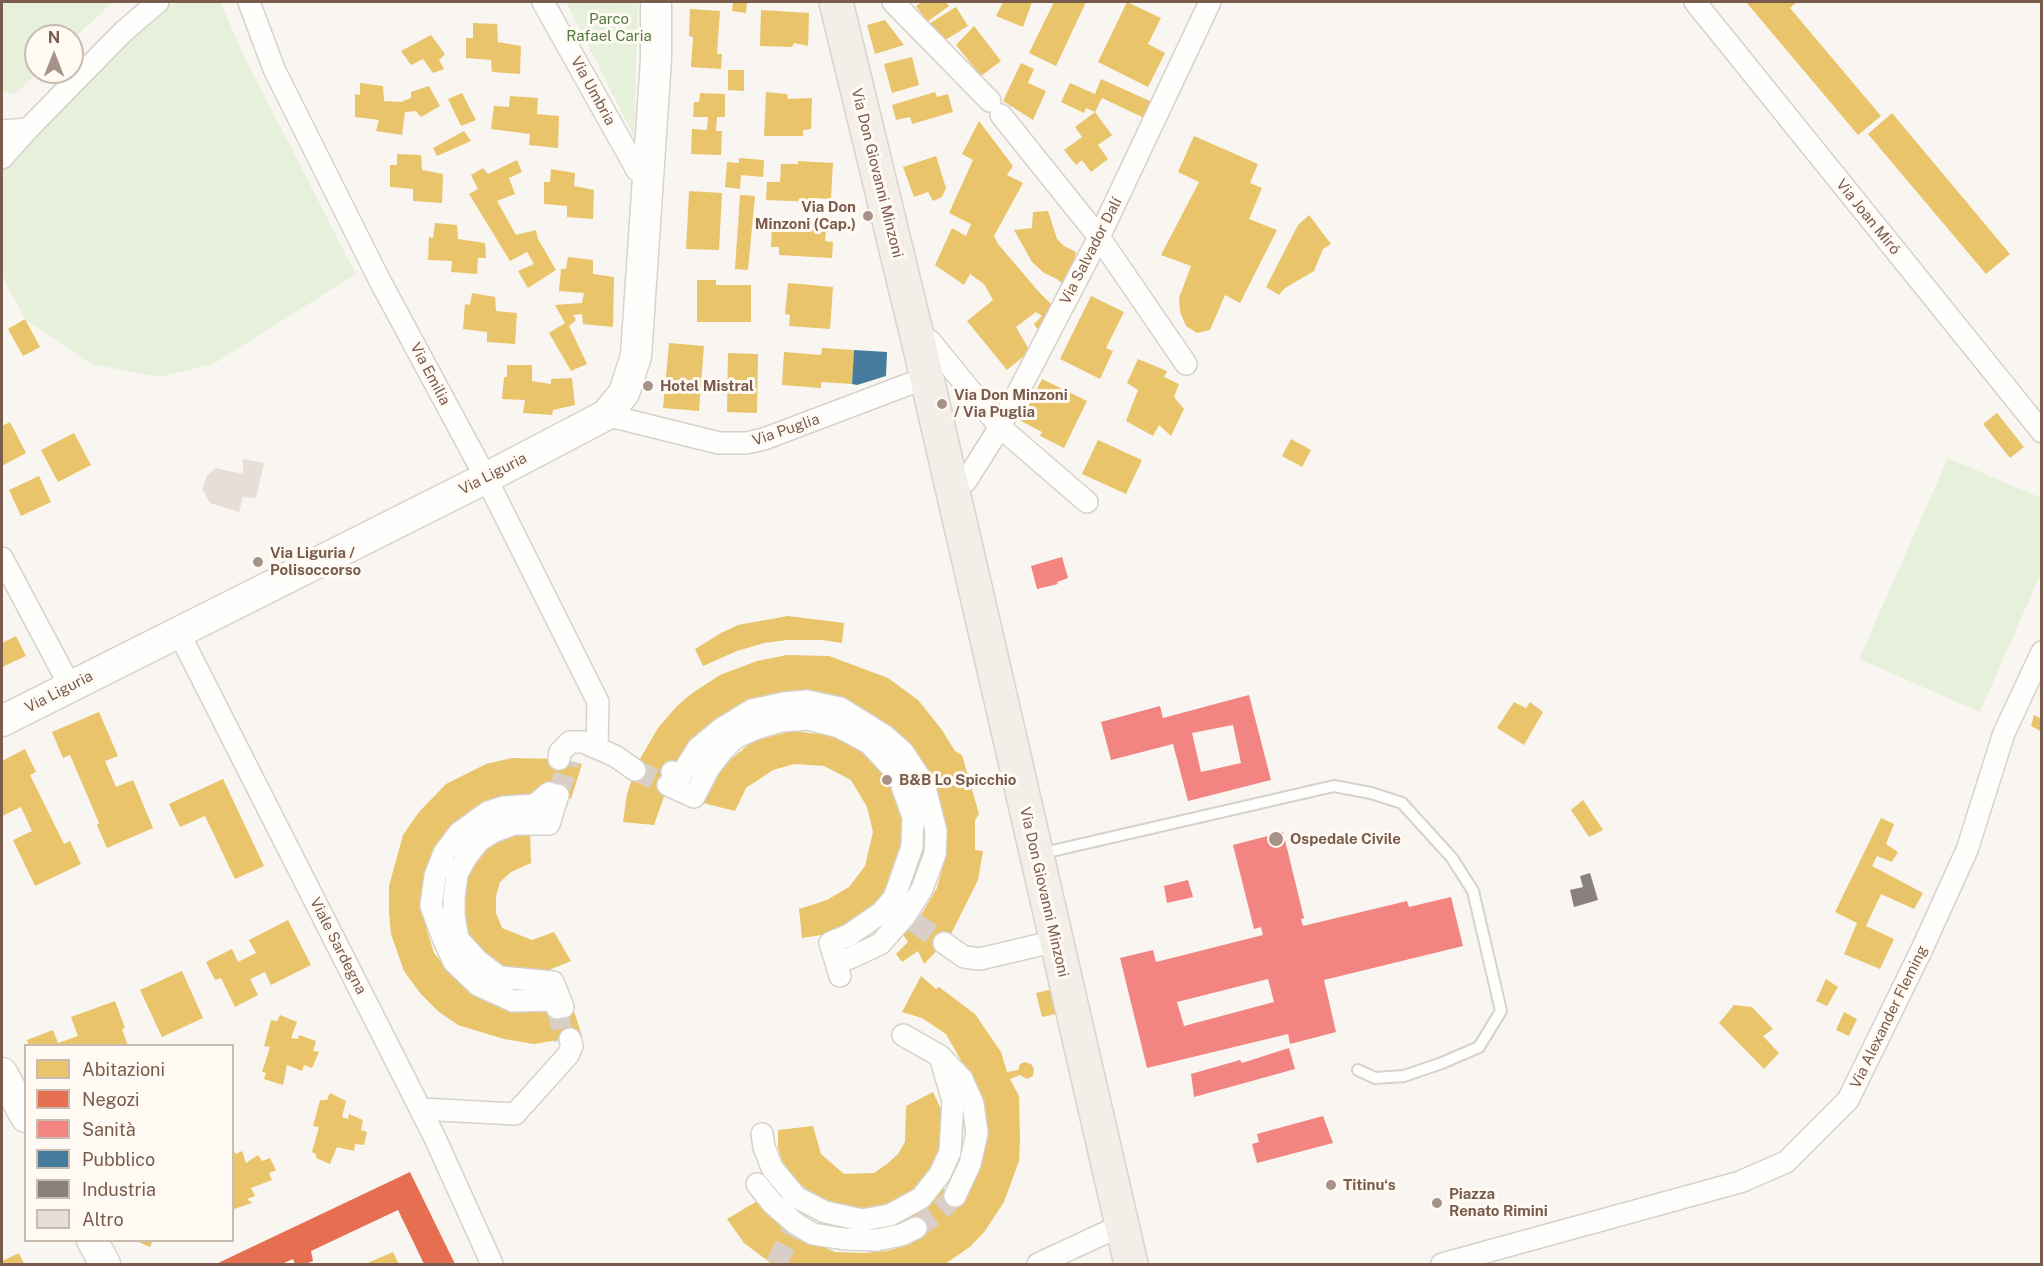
<!DOCTYPE html>
<html>
<head>
<meta charset="utf-8">
<style>
	body { margin:0 }
	#map { position:relative; width:2043px; height:1266px; overflow:hidden; background:#f9f5f0; font-family:"Public Sans",sans-serif }
	canvas { display:block }
	.frame { position:absolute; inset:0; border:3px solid #7a5c4d; pointer-events:none }
	.legend { position:absolute; left:24px; top:1044px; width:210px; height:198px; box-sizing:border-box; background:#fffaf3; border:2px solid #cabbb1; margin:0; padding:8px 10px; list-style:none; font-size:18px; color:#7a5c4d }
	.legend li { display:flex; align-items:center; gap:12px; height:30px }
	.legend b { width:30px; border:2px solid #cabbb1 }
	.north { position:absolute; left:24px; top:24px; width:60px; height:60px; box-sizing:border-box; background:#fffaf3; border:2px solid #cabbb1; border-radius:50%; rotate:0deg; font-size:16px; font-weight:700; line-height:24px; text-align:center; color:#7a5c4d }
	.north::after { content:''; display:block; margin:auto; width:21px; height:27px; background:#a69286; clip-path:polygon(50% 0,100% 100%,50% 72%,0 100%) }
</style>
</head>
<body>
<div id="map">
<canvas width="2043" height="1266"></canvas>
<div class="frame"></div>
<ul class="legend">
<li><b style="height:16px;background:#e9c46a"></b>Abitazioni</li>
<li><b style="height:16px;background:#e76f51"></b>Negozi</li>
<li><b style="height:16px;background:#f28482"></b>Sanità</li>
<li><b style="height:16px;background:#457b9d"></b>Pubblico</li>
<li><b style="height:16px;background:#8a817c"></b>Industria</li>
<li><b style="height:16px;background:#e6ded7"></b>Altro</li>
</ul>
<div class="north">N</div>
</div>
<script>
const c = document.querySelector('canvas').getContext('2d');
c.lineJoin = 'round';
function fill(path, color) { c.fillStyle = color; c.fill(path, 'evenodd'); }
const poly = rows => new Path2D(rows.map(r => 'M' + r).join(''));
function stroke(path, color, width, dash) { c.strokeStyle = color; c.lineWidth = width; c.lineCap = dash ? 'butt' : 'round'; c.setLineDash(dash || []); c.stroke(path); }
function write(font, color, halo, rows, align = 'center') {
  c.font = font + ' "Public Sans",sans-serif'; c.lineWidth = 6; c.setLineDash([]); c.textBaseline = 'middle'; c.strokeStyle = halo; c.fillStyle = color; for (const [text, x, y, turn = 0] of rows) {
    c.save(); c.translate(x, y); c.rotate((+turn || 0) * Math.PI / 180); c.textAlign = isNaN(turn) ? turn : align; if (halo) c.strokeText(text, 0, 0); c.fillText(text, 0, 0); c.restore();
  }
}
fill(poly([
	[2,2,113,2,72,40,72,36,36,36,36,72,38,72,14,95,2,91],
	[174,2,220,2,246,60,356,274,213,364,159,377,91,364,25,319,2,276,2,172,137,34],
	[566,2,638,2,634,136],
	[1948,458,2041,498,2041,573,1980,712,1859,659]
]), '#e7f0db');
fill(poly([
	[733,2,747,2,746,13,732,11],
	[922,2,946,2,949,6,927,22,916,6],
	[1003,2,1032,2,1023,27,996,16],
	[1054,2,1086,2,1056,66,1029,53],
	[1127,2,1161,18,1148,44,1165,53,1148,87,1098,62],
	[1746,2,1797,2,1790,8,1881,116,1858,135],
	[956,7,968,26,939,44,927,25],
	[690,9,720,11,717,54,722,54,721,69,691,67,693,37,689,36],
	[761,10,809,13,808,46,794,43,792,47,760,46],
	[885,20,904,45,875,54,867,25],
	[473,23,497,24,498,42,521,46,520,74,492,72,491,60,466,58,466,38,473,38],
	[974,26,1001,61,981,76,956,45],
	[431,35,445,54,439,60,444,69,433,73,423,59,411,65,401,51],
	[912,57,919,85,892,93,884,64],
	[1021,63,1034,69,1028,83,1046,91,1033,120,1003,101],
	[728,70,744,70,744,91,728,90],
	[1101,79,1152,102,1144,118,1102,98,1095,112,1112,135,1098,145,1108,159,1091,172,1082,160,1076,165,1064,150,1082,137,1075,127,1095,112,1086,108,1084,113,1061,102,1070,83,1095,94],
	[360,83,383,86,384,101,401,102,411,98,411,92,429,86,440,106,421,117,416,111,405,112,402,135,376,131,379,120,355,117,355,94,360,95],
	[766,92,787,94,788,99,812,98,811,129,803,130,803,136,764,136],
	[935,92,937,97,948,94,953,112,912,124,910,117,896,120,892,105],
	[462,93,476,120,461,126,448,99],
	[700,93,725,94,725,117,717,117,716,131,722,131,721,155,691,154,692,129,707,130,708,117,693,117,694,102,699,102],
	[510,96,538,98,537,114,559,116,558,148,529,145,530,134,491,129,494,106,509,107],
	[1892,113,2010,254,1986,274,1868,134],
	[979,121,1013,166,1007,175,1023,183,994,236,998,244,1039,292,1056,309,1042,336,1034,324,1042,316,1036,312,1016,327,1030,351,1007,370,967,321,993,300,984,284,970,274,964,285,935,265,952,228,966,236,971,224,949,213,973,160,962,154],
	[464,131,471,141,437,156,433,148],
	[1194,136,1258,164,1250,183,1262,188,1249,219,1277,230,1240,303,1225,295,1210,330,1197,333,1186,326,1180,312,1179,298,1191,266,1161,255,1199,182,1178,172],
	[397,154,421,155,422,170,443,174,442,203,413,201,413,189,390,187,390,165,397,165],
	[936,156,946,188,942,197,933,201,928,192,914,197,903,167],
	[739,158,764,160,763,177,741,175,740,189,725,187,727,162,739,163],
	[517,160,522,172,509,178,515,194,497,201,516,235,536,230,538,239,556,270,528,288,518,271,534,264,527,252,510,261,469,194,478,189,471,175,483,168,488,174],
	[798,161,833,163,831,199,813,198,813,202,766,200,767,182,780,182,781,164,798,164],
	[551,169,575,173,574,186,594,190,593,219,567,217,567,206,544,204,544,182,550,182],
	[689,191,722,193,719,250,686,249],
	[740,195,755,196,748,270,735,269],
	[1048,211,1057,239,1064,246,1076,252,1075,258,1080,260,1066,287,1057,279,1044,273,1032,262,1014,230,1032,228,1033,212],
	[1309,215,1331,244,1323,249,1314,271,1285,288,1279,295,1266,287,1298,225],
	[435,223,457,225,458,239,485,243,486,258,478,258,477,274,451,272,452,261,428,260,429,237,433,238],
	[772,228,826,230,825,241,833,242,832,258,779,255,779,247,771,247],
	[568,257,593,260,593,274,614,277,613,327,583,324,582,314,573,315,576,320,569,326,587,364,571,371,549,333,565,323,555,305,582,303,584,293,559,291,561,269,566,269],
	[697,280,716,280,716,285,751,285,751,322,697,322],
	[788,283,833,287,830,329,789,326,790,315,785,314],
	[472,293,495,297,496,311,517,313,515,344,487,342,487,332,463,329,465,304,470,305],
	[1091,296,1124,312,1106,348,1113,351,1100,379,1060,359],
	[25,319,40,347,23,356,8,329],
	[669,343,704,346,699,411,663,408],
	[822,348,854,350,852,384,821,382,821,388,782,385,784,352,821,355],
	[728,353,758,354,757,413,727,412],
	[1138,359,1167,371,1164,377,1179,384,1174,397,1184,409,1171,436,1159,425,1153,436,1126,421,1138,390,1127,383],
	[507,365,532,365,532,381,551,384,551,379,572,378,575,405,553,410,552,415,523,413,525,400,502,399,504,377,507,377],
	[1042,379,1087,401,1064,448,1040,436,1042,432,1021,421],
	[1997,413,2024,447,2010,458,1983,424],
	[10,422,26,453,2,466,2,426],
	[74,433,91,465,58,482,41,450],
	[1291,439,1311,450,1302,467,1282,456],
	[1098,440,1142,460,1126,494,1082,474],
	[39,476,51,502,21,516,9,490],
	[788,616,844,623,842,643,822,640,787,640,764,643,737,651,703,666,695,649,721,633,738,625],
	[16,636,26,656,2,667,2,643],
	[787,655,829,656,888,678,918,700,942,730,955,751,962,755,979,814,975,820,975,850,983,851,978,880,949,938,924,964,918,951,902,962,896,954,908,942,902,933,921,915,937,888,945,858,942,806,933,779,916,752,883,722,828,693,808,693,675,765,654,825,623,822,627,794,637,764,658,728,677,706,691,694,720,675,757,661],
	[1514,702,1526,708,1530,702,1543,712,1524,745,1497,728],
	[99,712,118,756,105,761,116,787,133,780,153,828,107,848,97,825,99,823,70,755,63,758,52,732],
	[2034,715,2042,719,2042,732,2031,726],
	[792,731,837,736,870,757,897,793,904,832,898,873,874,909,840,932,802,938,799,909,827,900,849,887,865,866,873,832,867,807,851,780,824,766,794,764,773,770,746,788,735,811,699,802,723,766,753,741],
	[25,749,36,772,30,775,64,844,70,841,81,864,35,886,13,840,32,831,21,807,2,816,2,761],
	[512,758,559,759,582,764,571,799,549,793,505,796,467,813,443,837,434,851,425,904,426,927,434,953,458,981,480,999,507,1007,572,1005,582,1036,534,1044,504,1039,458,1025,439,1012,420,993,404,971,391,934,389,913,389,886,403,835,419,812,446,784,486,764],
	[223,779,264,866,235,879,205,816,180,827,169,804],
	[1583,800,1603,830,1589,837,1571,810],
	[1881,818,1894,824,1886,844,1898,852,1892,862,1877,856,1872,866,1923,893,1914,909,1881,894,1866,926,1894,939,1880,969,1844,954,1857,923,1835,912],
	[530,828,531,863,511,872,500,882,496,896,496,913,502,928,532,940,554,932,571,961,544,972,510,970,491,960,476,947,464,923,462,879,485,847,506,834],
	[288,920,311,965,271,985,265,972,250,979,258,995,235,1007,221,978,215,980,206,962,232,949,238,962,256,953,249,940],
	[182,971,203,1018,162,1037,140,990],
	[921,976,936,989,939,987,975,1014,1001,1052,1007,1072,1018,1070,1020,1064,1025,1062,1031,1064,1034,1069,1033,1076,1027,1079,1020,1075,1010,1079,1019,1096,1020,1141,1019,1161,1004,1202,985,1231,971,1246,945,1264,772,1264,744,1243,727,1219,759,1200,773,1218,787,1230,835,1252,865,1253,887,1251,911,1244,921,1236,899,1202,853,1211,834,1205,816,1197,798,1182,782,1161,778,1148,778,1130,813,1126,821,1154,844,1174,874,1173,887,1164,898,1154,905,1142,906,1106,933,1092,945,1118,946,1138,927,1179,955,1196,976,1087,946,1034,922,1018,902,1012],
	[1826,979,1838,987,1827,1006,1816,1001],
	[1053,989,1060,1013,1042,1017,1036,993],
	[115,1001,125,1028,122,1029,128,1046,29,1046,27,1040,53,1030,58,1043,78,1036,71,1017],
	[1734,1005,1752,1007,1773,1029,1763,1036,1779,1053,1764,1069,1719,1023],
	[1844,1012,1857,1019,1849,1036,1836,1030],
	[280,1015,297,1022,291,1038,298,1039,299,1035,316,1041,313,1051,319,1052,312,1068,304,1065,302,1071,287,1065,283,1085,264,1079,266,1073,262,1072,270,1047,264,1046,271,1020,277,1021],
	[330,1093,346,1101,342,1117,348,1119,349,1114,363,1120,361,1130,367,1132,364,1145,355,1144,354,1151,337,1147,330,1164,316,1158,316,1154,312,1152,319,1127,313,1126,320,1100,327,1100],
	[232,1148,236,1154,242,1151,246,1163,258,1155,262,1161,270,1158,276,1170,269,1173,272,1180,251,1188,255,1196,247,1199,252,1203,234,1209,232,1205],
	[134,1240,153,1240,150,1247],
	[393,1252,399,1264,365,1264],
	[19,1253,24,1264,2,1264,2,1261]
]), '#e9c46a');
fill(poly([
	[410,1172,455,1264,424,1264,398,1210,311,1251,313,1261,306,1264,295,1264,293,1259,282,1264,216,1264]
]), '#e76f51');
fill(poly([
	[1062,557,1068,578,1057,582,1058,584,1037,589,1031,566],
	[1249,695,1271,780,1188,801,1173,744,1111,760,1101,722,1160,706,1163,718],
	[1233,725,1241,763,1201,772,1192,733],
	[1283,832,1304,918,1301,919,1303,926,1407,901,1409,907,1451,897,1463,946,1324,980,1336,1032,1290,1044,1288,1034,1147,1068,1120,958,1153,950,1156,962,1263,935,1261,927,1254,929,1233,845],
	[1268,979,1274,1002,1184,1026,1177,1002],
	[1188,880,1193,897,1167,903,1164,886],
	[1289,1048,1295,1069,1194,1097,1191,1074,1240,1060,1242,1063],
	[1323,1116,1333,1143,1257,1163,1252,1144,1259,1142,1257,1134]
]), '#f28482');
fill(poly([
	[854,350,887,352,886,376,857,385,852,384]
]), '#457b9d');
fill(poly([
	[1590,873,1598,900,1574,907,1570,890,1583,887,1580,876]
]), '#8a817c');
fill(poly([
	[243,459,264,463,256,498,243,497,239,512,210,503,202,489,207,476,215,468,243,474]
]), '#e6ded7');
stroke(poly([
	[635,770,668,785],
	[558,795,569,760],
	[914,922,944,943],
	[557,1008,564,1040],
	[916,1228,939,1212,955,1196],
	[776,1264,792,1232]
]), '#d9cfc7', 21, [21, 10]);
const lane = poly([
	[1039,854,1334,786,1371,793,1402,803,1452,858,1473,891,1501,1011,1479,1047,1442,1063,1404,1076,1375,1078,1358,1070]
]);
const street = poly([
	[249,2,274,69,380,281,486,478,598,702,597,748],
	[543,2,637,170,649,172],
	[893,2,990,101],
	[1695,2,2042,432],
	[1001,115,1099,237,1186,364],
	[2,131,28,129,123,32,158,2],
	[2,158,28,129],
	[919,344,930,341,1000,427,1087,502],
	[606,415,719,443,746,443,764,439,925,378],
	[952,486,966,481,1000,427,1099,237,1210,2],
	[2,558,70,686],
	[178,631,435,1138,492,1264],
	[559,759,560,752,570,742,583,742,615,756,635,770],
	[672,772,680,777,698,748,721,729,752,710,784,703,807,701,840,708,885,736,903,752,924,784,936,831,935,854,922,889,905,916,880,944,850,958,836,962],
	[668,785,694,797,709,768,722,751,735,738,755,729,781,721,808,719,839,727,869,743,898,774,913,817,912,847,894,898,881,913,849,935,830,943,840,976],
	[549,793,535,805,504,807,488,812,459,833,444,853,435,876,431,906,443,938,454,962,478,985,513,1001,549,1000,555,1002,557,1008],
	[558,795,549,824,514,824,493,832,479,841,467,856,457,874,454,898,454,916,458,939,477,960,499,977,553,982,563,1007],
	[944,943,964,957,980,959,1056,941],
	[903,1035,940,1056,962,1079,973,1104,977,1133,970,1164,955,1196],
	[421,1109,515,1114,568,1055,572,1046,570,1039],
	[762,1134,764,1147,772,1168,796,1197,825,1212,862,1220,890,1215,921,1198,940,1174,950,1152,953,1101,940,1056],
	[757,1184,772,1203,796,1224,813,1234,844,1239,877,1240,901,1235,916,1228],
	[1038,1264,1122,1225],
	[1442,1264,1740,1182,1786,1162,1848,1100,1922,949,1967,850,2004,733,2042,652]
]);
const secondary = poly([
	[2,721,486,478,606,415,624,393,636,356,656,59,656,2],
	[2,1073,26,1117],
	[92,1240,105,1264]
]);
const primary = poly([
	[836,2,919,344,1131,1264]
]);
stroke(lane, '#d7d1cb', 14);
stroke(street, '#d7d1cb', 24);
stroke(secondary, '#d9d2cb', 33);
stroke(primary, '#dad1cc', 36);
stroke(lane, '#fefefd', 10);
stroke(street, '#fefefd', 21);
stroke(secondary, '#fefefd', 30);
stroke(primary, '#f3eee8', 33);
for (const [x, y, r, color] of [
	[868,216,6,"#a69286"],
	[648,386,6,"#a69286"],
	[942,404,6,"#a69286"],
	[258,562,6,"#a69286"],
	[887,780,6,"#a69286"],
	[1276,839,8,"#a69286"],
	[1331,1185,6,"#a69286"],
	[1437,1203,6,"#a69286"]
]) { const dot = new Path2D(); dot.arc(x, y, r, 0, 2 * Math.PI); c.fillStyle = color; c.fill(dot); stroke(dot, '#fffaf3', 2); }
write('15px', '#537a41', '#fffaf3', [
	["Parco",609,19],
	["Rafael Caria",609,36]
]);
write('15px', '#7a5c4d', '#fffaf3', [
	["Via Umbria",593,91,61],
	["Via Don Giovanni Minzoni",877,173,76],
	["Via Joan Miró",1868,217,51],
	["Via Salvador Dalí",1091,251,-63],
	["Via Emilia",430,374,62],
	["Via Puglia",786,430,-19],
	["Via Liguria",493,474,-27],
	["Via Liguria",59,692,-27],
	["Via Don Giovanni Minzoni",1044,892,77],
	["Viale Sardegna",338,946,63],
	["Via Alexander Fleming",1889,1017,-64]
]);
write('bold 15px', '#7a5c4d', '#fffaf3', [
	["Via Don",856,207,"right"],
	["Minzoni (Cap.)",856,224,"right"],
	["Hotel Mistral",660,386],
	["Via Don Minzoni",954,395],
	["/ Via Puglia",954,412],
	["Via Liguria /",270,553],
	["Polisoccorso",270,570],
	["B&B Lo Spicchio",899,780],
	["Ospedale Civile",1290,839],
	["Titinu‘s",1343,1185],
	["Piazza",1449,1194],
	["Renato Rimini",1449,1211]
], 'left');
</script>
</body>
</html>
